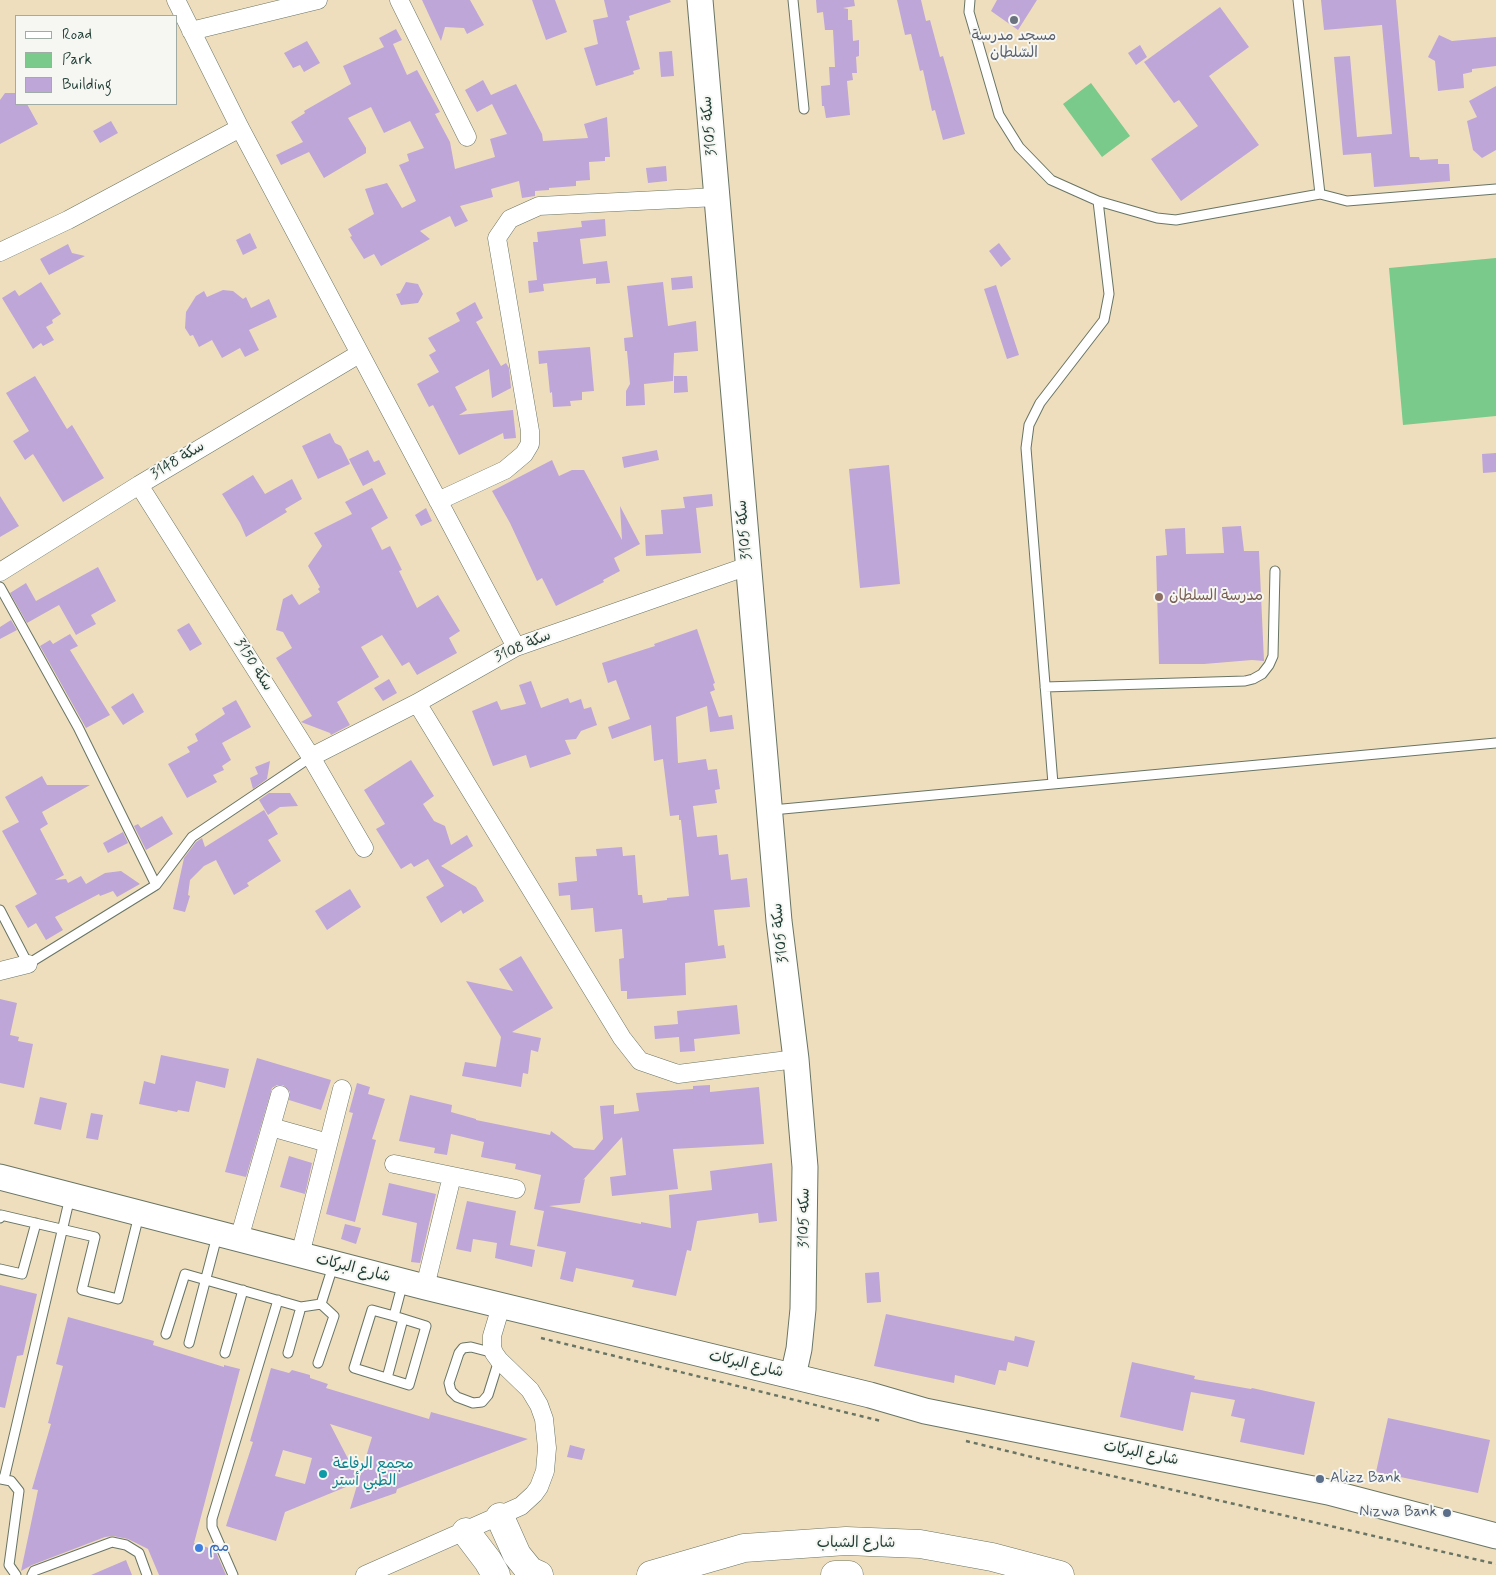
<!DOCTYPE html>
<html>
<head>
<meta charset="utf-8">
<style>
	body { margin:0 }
	#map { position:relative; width:1496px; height:1575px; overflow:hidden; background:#efdebd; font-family:Mynerve,sans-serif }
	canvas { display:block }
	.legend { position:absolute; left:15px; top:15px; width:162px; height:90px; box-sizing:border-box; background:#f6f6f2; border:1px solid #a0aca6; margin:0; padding:6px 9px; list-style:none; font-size:15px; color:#1f3d34 }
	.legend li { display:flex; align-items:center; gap:10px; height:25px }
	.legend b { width:25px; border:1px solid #a0aca6 }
</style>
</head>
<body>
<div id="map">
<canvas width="1496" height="1575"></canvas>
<ul class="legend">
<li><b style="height:6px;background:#fff"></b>Road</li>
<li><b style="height:14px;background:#79ca8b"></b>Park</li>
<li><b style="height:14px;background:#bea6d8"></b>Building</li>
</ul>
</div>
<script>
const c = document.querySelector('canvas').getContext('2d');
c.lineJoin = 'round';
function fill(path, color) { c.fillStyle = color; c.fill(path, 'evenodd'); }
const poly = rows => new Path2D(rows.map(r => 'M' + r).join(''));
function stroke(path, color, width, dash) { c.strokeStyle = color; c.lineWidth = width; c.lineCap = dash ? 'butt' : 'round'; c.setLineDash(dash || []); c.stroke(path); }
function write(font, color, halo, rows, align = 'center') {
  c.font = font + ' Mynerve,"Playpen Sans Arabic",sans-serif'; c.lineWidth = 4; c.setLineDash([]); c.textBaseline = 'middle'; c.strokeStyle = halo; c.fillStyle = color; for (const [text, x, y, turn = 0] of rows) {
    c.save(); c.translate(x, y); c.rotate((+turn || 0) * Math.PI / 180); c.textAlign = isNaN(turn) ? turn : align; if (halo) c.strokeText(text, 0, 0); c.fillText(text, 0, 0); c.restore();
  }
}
fill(poly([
	[1091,83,1130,136,1102,157,1063,104],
	[1496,258,1496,416,1403,425,1389,268]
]), '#79ca8b');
fill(poly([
	[422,0,470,0,484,25,467,34,464,28,445,27,441,41],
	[532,0,555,0,567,32,546,40],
	[604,0,670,0,671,2,629,16,630,20,626,21,640,69,633,71,634,74,596,86,584,48,598,44,593,20,608,17],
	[816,0,854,0,855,6,843,8,848,9,848,20,852,20,853,41,859,40,859,56,856,57,857,73,852,73,853,80,847,81,850,115,826,118,824,106,822,106,821,86,830,85,829,67,835,67,833,30,825,30,823,12,817,13],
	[897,0,921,0,926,21,930,20,940,57,943,56,965,134,943,140,935,110,932,111,923,70,920,71,911,34,905,35],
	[997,0,1037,0,1018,30,991,11],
	[1321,0,1396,0,1410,157,1419,157,1420,160,1438,159,1438,164,1449,164,1450,181,1374,187,1371,153,1343,155,1334,57,1350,56,1357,137,1392,134,1382,25,1324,30],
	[1220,7,1249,47,1209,76,1259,145,1181,201,1151,159,1198,126,1179,100,1174,103,1144,62],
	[396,29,402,40,393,44,407,75,417,70,440,112,435,114,450,142,455,169,495,157,490,139,507,134,492,104,477,112,465,90,483,80,491,95,516,84,542,134,543,141,588,138,584,124,607,117,610,157,605,157,605,161,589,162,590,180,576,181,576,186,549,188,549,190,535,191,535,196,522,198,519,181,491,189,493,197,460,206,468,221,455,227,450,216,420,231,430,239,381,266,374,254,364,259,350,237,352,236,348,229,374,214,365,189,387,183,402,208,416,201,399,165,409,161,407,154,424,148,410,121,384,133,371,107,348,118,366,148,366,153,324,178,309,152,281,165,276,155,303,142,291,122,305,113,304,111,351,84,343,66,384,47,379,38],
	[1439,35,1452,41,1496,37,1496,66,1472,69,1472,72,1463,74,1464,88,1438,91,1435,61,1428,57],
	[307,41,320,63,304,72,300,65,293,68,284,53],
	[1140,45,1147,57,1136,65,1128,53],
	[672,51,674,76,661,77,659,52],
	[1496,86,1496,150,1482,158,1473,150,1467,121,1477,117,1469,101],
	[5,93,16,93,16,104,27,104,38,124,0,144,0,100],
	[111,121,118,133,100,143,93,131],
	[666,166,667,181,648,183,646,168],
	[605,219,606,236,580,239,583,264,607,261,610,283,596,284,596,278,543,284,544,291,529,293,528,281,537,280,533,242,538,242,537,232,582,227,581,221],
	[250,233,257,248,243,255,236,240],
	[999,243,1011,259,1001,267,989,251],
	[68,244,72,253,85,256,49,275,40,259],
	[692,276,693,288,672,290,671,278],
	[41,282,61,314,52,320,53,323,46,327,54,340,43,346,41,343,33,349,2,298,15,290,19,296],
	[406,282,418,284,423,294,418,303,401,305,396,294,400,293],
	[663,282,668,326,696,321,698,351,674,353,673,381,644,384,645,405,626,406,626,391,630,384,627,351,625,351,624,338,633,337,627,286],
	[996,285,1019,355,1007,359,984,289],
	[223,290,233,291,243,299,246,297,251,308,269,299,277,317,249,330,259,350,245,357,240,348,222,358,212,340,199,347,193,335,190,336,185,328,186,312,196,296,204,291,207,297],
	[475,302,483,318,476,322,501,366,506,363,509,368,511,388,492,398,489,369,455,387,467,410,459,415,513,410,516,438,504,439,503,433,459,455,433,405,429,407,417,384,439,372,429,355,436,351,428,338,460,321,456,313],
	[590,347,594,391,582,392,582,400,570,401,571,406,553,407,552,392,550,393,547,363,539,364,538,351],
	[35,376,67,429,72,425,104,478,63,502,33,454,25,460,13,441,29,431,6,393],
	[674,376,687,376,688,392,674,393],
	[330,433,335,443,341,446,350,464,318,479,302,446],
	[368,450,374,462,379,460,386,474,363,486,349,459],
	[657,450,659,460,624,468,622,457],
	[1496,453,1496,472,1483,473,1482,454],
	[552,460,559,476,572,470,584,470,622,540,620,506,640,544,614,558,620,571,603,580,604,582,556,606,542,578,537,581,510,523,492,491],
	[889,465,900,584,860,588,849,469],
	[253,475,265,494,292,479,302,499,285,509,287,512,246,537,240,523,222,494],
	[372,488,388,518,371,528,382,550,390,546,402,570,399,571,417,608,438,595,460,631,449,638,457,653,417,675,409,662,402,666,382,635,361,647,379,677,337,702,350,725,331,735,330,733,301,722,312,716,276,658,292,648,283,632,276,630,283,599,292,594,299,605,320,592,318,589,320,587,308,566,322,546,314,533,352,514,345,502],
	[712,494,713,506,696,508,701,553,646,556,645,535,663,534,661,510,685,508,683,497],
	[0,496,19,526,0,537],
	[426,508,432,521,421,526,415,515],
	[1241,526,1244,551,1259,551,1264,661,1252,660,1204,664,1159,664,1156,556,1167,555,1165,529,1185,528,1186,554,1224,553,1222,527],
	[98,567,116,601,91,615,96,624,76,635,59,605,27,623,10,593,26,583,36,601],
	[11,620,17,630,0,639,0,627],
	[189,623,202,644,190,651,177,630],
	[697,629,715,683,713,684,715,690,710,692,719,717,732,715,734,729,710,732,707,706,676,717,678,763,706,759,708,770,717,769,720,789,715,790,717,803,693,806,697,837,717,835,719,855,728,854,731,880,747,878,750,907,714,910,718,946,724,945,726,958,685,963,686,995,627,999,627,991,621,991,620,977,619,959,624,958,622,929,595,932,593,908,571,910,570,895,559,896,558,883,577,881,575,857,597,856,596,849,622,847,623,856,635,855,638,895,642,895,643,903,667,900,667,898,689,896,681,820,679,820,679,815,670,816,663,759,654,761,651,725,612,739,608,727,630,719,616,680,608,683,602,663,655,646,654,644],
	[70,634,78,646,70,650,110,715,86,728,40,646,50,640,53,644],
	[389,679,397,693,383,701,374,688],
	[531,681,541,708,568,698,570,703,581,699,584,709,591,707,597,725,581,731,576,739,565,740,571,754,530,768,526,755,493,766,472,711,497,701,501,710,526,704,519,685],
	[133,693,144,712,123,725,111,707],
	[236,700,251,727,222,743,231,760,222,766,224,770,213,775,217,782,187,798,168,764,190,752,187,747,198,741,195,734,225,714,222,708],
	[411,760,434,796,423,804,434,821,445,826,451,845,467,835,473,846,441,866,476,887,484,901,463,914,461,910,441,923,426,897,444,886,428,859,414,867,411,863,401,869,376,829,385,824,364,790],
	[270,761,267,779,253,789,250,778,258,774,255,767],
	[42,776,47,785,90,785,42,812,48,824,40,829,64,875,55,880,66,879,68,883,81,876,86,884,105,873,121,871,140,884,117,897,113,891,100,896,99,894,55,917,63,930,46,940,36,923,28,928,15,906,37,894,2,831,19,822,5,797],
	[269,793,290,793,298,806,280,807,268,815,259,800],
	[264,810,278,834,268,840,281,861,247,883,249,886,234,895,216,860,204,866,190,880,188,895,190,896,185,912,173,909,184,858,196,842,202,838,205,847],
	[162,816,173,834,146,850,134,826,138,824,141,828],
	[123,832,128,843,108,853,103,843],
	[350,889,361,907,327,930,315,911],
	[521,956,553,1008,512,1032,541,1038,538,1052,531,1050,528,1074,523,1073,521,1087,462,1076,465,1062,496,1067,501,1037,466,981,513,991,499,969],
	[0,999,17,1003,10,1035,19,1037,18,1041,33,1044,24,1088,0,1083],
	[737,1005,740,1034,694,1039,695,1051,680,1052,679,1037,655,1039,654,1026,678,1024,677,1011],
	[161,1055,229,1069,225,1088,196,1081,189,1112,178,1110,177,1112,139,1104,144,1081,155,1084],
	[257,1058,331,1080,321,1110,289,1100,290,1092,283,1085,277,1085,272,1088,246,1177,225,1172],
	[357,1083,370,1087,368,1094,385,1099,372,1139,376,1140,355,1222,326,1214,353,1113,349,1112],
	[710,1085,710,1092,759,1087,764,1144,673,1149,678,1189,612,1196,610,1177,626,1175,622,1137,583,1180,585,1179,580,1203,549,1206,641,1224,641,1222,671,1228,669,1195,712,1190,710,1171,772,1163,777,1221,759,1223,758,1213,697,1221,691,1251,687,1250,676,1296,632,1287,634,1280,576,1268,573,1282,560,1279,566,1252,537,1246,544,1211,534,1209,541,1175,515,1169,516,1164,481,1157,484,1142,451,1134,447,1155,434,1153,435,1148,399,1141,410,1095,452,1105,451,1112,476,1119,476,1120,550,1135,551,1131,574,1148,594,1150,603,1139,600,1106,614,1105,614,1114,639,1111,636,1093,693,1089,693,1086],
	[40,1097,67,1103,61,1130,34,1124],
	[91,1113,103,1115,98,1140,86,1138],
	[289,1156,312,1163,305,1194,280,1187],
	[389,1183,436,1194,420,1263,411,1262,417,1223,382,1215],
	[467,1201,516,1211,510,1245,535,1250,532,1267,495,1258,497,1243,473,1239,471,1252,456,1249],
	[345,1224,361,1228,356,1244,341,1239],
	[879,1272,881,1302,867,1303,865,1273],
	[0,1285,37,1294,23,1355,17,1356,5,1408,0,1407],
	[886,1314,1014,1341,1015,1336,1035,1341,1028,1367,1008,1362,1006,1371,999,1370,995,1385,955,1375,954,1383,874,1366],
	[68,1317,154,1341,153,1345,224,1367,224,1365,240,1369,194,1543,215,1550,226,1575,159,1575,148,1549,128,1539,113,1536,105,1537,32,1565,21,1571,38,1490,32,1489,51,1424,48,1423,63,1366,56,1364],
	[1132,1362,1195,1376,1194,1379,1251,1389,1252,1388,1315,1402,1304,1455,1240,1442,1245,1419,1231,1416,1235,1400,1191,1392,1183,1431,1120,1417],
	[271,1368,289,1373,292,1370,310,1375,310,1378,328,1384,326,1388,429,1419,431,1412,528,1439,397,1489,396,1493,350,1509,358,1482,285,1512,276,1541,226,1526,253,1442,250,1441],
	[330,1424,372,1437,359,1480],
	[283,1450,312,1458,305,1484,275,1476],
	[1388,1418,1490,1440,1478,1493,1376,1472],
	[570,1445,585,1449,582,1460,567,1457],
	[126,1560,132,1575,91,1575]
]), '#bea6d8');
const lane = poly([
	[793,0,804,109],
	[970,0,969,12,999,115,1019,147,1051,180,1098,201,1157,218,1176,220,1320,194,1347,201,1496,189],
	[1298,0,1320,194],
	[0,587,78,727,156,885],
	[1045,687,1245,681,1253,679,1262,674,1269,665,1273,656,1275,571],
	[1053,784,1026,448,1029,425,1040,403,1104,320,1109,294,1098,201],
	[772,810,1496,743],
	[0,910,28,964,156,885,192,837,311,757],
	[0,1218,1,1215,95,1237,82,1290,118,1299,139,1215],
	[0,1269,22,1274,36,1223],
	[394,1316,426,1326,409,1385,354,1368,372,1310,394,1316,403,1282],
	[166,1334,185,1274,301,1307],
	[189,1343,217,1236],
	[225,1353,243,1290],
	[288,1353,301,1307,321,1304,333,1266],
	[494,1353,471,1347,463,1348,459,1353,449,1383,451,1391,457,1397,473,1403,482,1402,488,1395,499,1360],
	[318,1363,334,1316,321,1304],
	[387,1378,403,1319],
	[0,1479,11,1481,19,1491,9,1565,16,1575],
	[4,1479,70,1197],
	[32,1575,34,1571,112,1542,126,1545,139,1553,147,1575],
	[233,1575,212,1527,212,1519,278,1300]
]);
const street = poly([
	[176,0,240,128,516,647],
	[399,0,467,137],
	[191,31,318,0],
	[0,252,68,220,240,128],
	[139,485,311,757,364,848],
	[438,501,505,470,524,454,530,444,530,431,497,238,510,219,539,206,717,197],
	[0,572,139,485,359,354],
	[417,703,622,1038,640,1061,678,1074,796,1059],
	[311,757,417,703,516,647,748,566],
	[0,971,28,964],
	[271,1127,328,1143],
	[394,1164,516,1189],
	[239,1239,280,1095],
	[300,1255,342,1089],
	[425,1287,452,1176],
	[365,1575,521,1506,534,1494,539,1487,545,1471,547,1448,544,1419,539,1405,530,1390,499,1360,494,1353,492,1347,492,1336,501,1306]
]);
const secondary = poly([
	[700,0,779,921,796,1059,805,1167,803,1309,799,1349,793,1376],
	[0,1177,425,1287,870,1395,925,1411,1328,1492,1496,1536]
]);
const primary = poly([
	[500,1517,517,1555,530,1571,539,1575],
	[466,1532,488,1561,496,1575],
	[651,1575,744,1548,846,1541,920,1544,992,1557,1060,1575],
	[835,1575,849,1575]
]);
stroke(lane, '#687564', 11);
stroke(street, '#687564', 19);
stroke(secondary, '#687564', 27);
stroke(primary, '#687564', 29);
stroke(poly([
	[541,1338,881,1421],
	[966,1441,1073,1467,1496,1564]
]), '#687564', 2.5, [4, 4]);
stroke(lane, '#fff', 9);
stroke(street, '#fff', 18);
stroke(secondary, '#fff', 25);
stroke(primary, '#fff', 28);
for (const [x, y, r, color] of [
	[1014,20,5,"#6b7280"],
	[1159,597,5,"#8d6e63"],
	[323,1474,5,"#0f9aa8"],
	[1320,1479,5,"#5c6f8a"],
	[1447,1513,5,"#5c6f8a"],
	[199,1548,5,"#3f7fe0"]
]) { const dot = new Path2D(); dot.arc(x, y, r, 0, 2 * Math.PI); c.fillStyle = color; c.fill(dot); stroke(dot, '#f6f6f2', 2); }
write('15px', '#5b616d', '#f6f6f2', [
	["مسجد مدرسة",1014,37],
	["السّلطان",1014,54]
]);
write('15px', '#1f3d34', '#f6f6f2', [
	["سكة 3105",710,126,-95],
	["سكة 3148",178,461,-31],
	["سكة 3105",745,530,-95],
	["سكة 3108",523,647,-23],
	["سكة 3150",253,665,58],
	["سكة 3105",781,933,-96],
	["سكه 3105",805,1218,-89],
	["شارع البركات",353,1269,14],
	["شارع البركات",746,1365,13],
	["شارع البركات",1141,1454,11],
	["شارع الشباب",856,1544]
]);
write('15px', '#785e54', '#f6f6f2', [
	["مدرسة السلطان",1169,597]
], 'left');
write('15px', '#0d838f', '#f6f6f2', [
	["مجمع الرفاعة",333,1465],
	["الطبي أستر",333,1482]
], 'left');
write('15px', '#4e5e75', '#f6f6f2', [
	["Alizz Bank",1330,1479],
	["Nizwa Bank",1437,1513,"right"]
], 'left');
write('15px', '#366cbe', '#f6f6f2', [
	["مم",209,1548]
], 'left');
</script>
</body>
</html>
